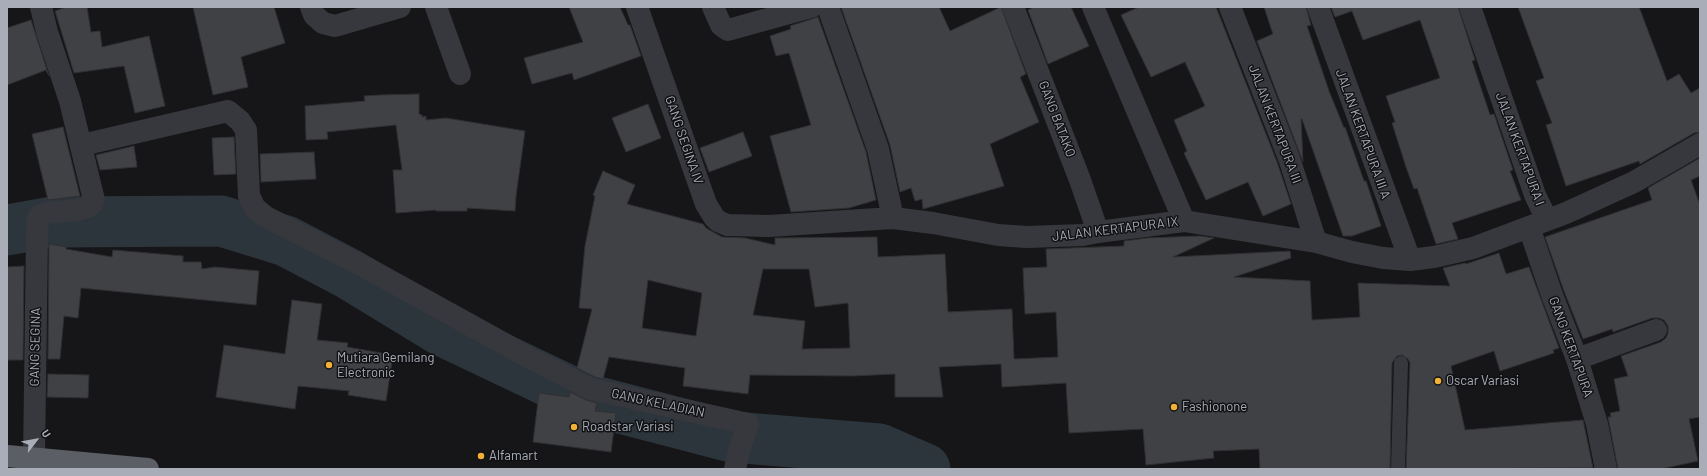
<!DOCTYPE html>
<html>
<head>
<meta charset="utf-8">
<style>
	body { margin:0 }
	#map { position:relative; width:1707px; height:476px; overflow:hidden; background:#161618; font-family:Barlow,sans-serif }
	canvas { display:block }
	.frame { position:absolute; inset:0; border:8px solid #a8adb8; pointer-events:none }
	.north { position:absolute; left:16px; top:420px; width:40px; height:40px; -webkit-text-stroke:3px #111113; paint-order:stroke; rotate:58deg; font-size:11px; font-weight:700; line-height:16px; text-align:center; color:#a8adb8 }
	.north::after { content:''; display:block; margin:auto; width:14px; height:18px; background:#a8adb8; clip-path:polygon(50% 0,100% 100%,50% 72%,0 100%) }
</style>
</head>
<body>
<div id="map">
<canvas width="1707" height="476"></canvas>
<div class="frame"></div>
<div class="north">U</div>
</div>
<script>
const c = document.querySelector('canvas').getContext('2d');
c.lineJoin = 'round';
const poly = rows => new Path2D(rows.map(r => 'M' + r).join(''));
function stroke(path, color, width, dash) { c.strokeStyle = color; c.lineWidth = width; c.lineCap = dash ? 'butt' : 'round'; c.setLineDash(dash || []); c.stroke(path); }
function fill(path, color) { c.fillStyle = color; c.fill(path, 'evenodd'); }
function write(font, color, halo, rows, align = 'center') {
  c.font = font + ' Barlow,sans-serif'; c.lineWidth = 3; c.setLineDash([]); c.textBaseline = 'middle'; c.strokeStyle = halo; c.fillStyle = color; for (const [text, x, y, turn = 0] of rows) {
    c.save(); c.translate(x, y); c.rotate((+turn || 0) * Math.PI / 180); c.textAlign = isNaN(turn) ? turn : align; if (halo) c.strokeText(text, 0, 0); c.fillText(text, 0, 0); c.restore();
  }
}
stroke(poly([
	[7,230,52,222,221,221,286,241,349,274,441,330,586,399,732,437,879,449,925,469]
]), '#2c353c', 51);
const building = poly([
	[66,7,87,7,91,32,100,31,102,47,149,36,165,106,135,113,124,66,74,73,55,11,66,7],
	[193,7,274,7,285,43,241,57,248,87,213,95,193,7],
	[569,7,620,7,628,25,630,25,641,56,574,80,572,73,532,84,524,58,583,42,569,7],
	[841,7,939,7,950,31,1001,7,1026,74,1020,77,1039,122,990,144,1004,186,923,209,922,199,915,201,911,188,900,192,890,145,841,7],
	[1034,7,1071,7,1089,46,1048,64,1028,10,1034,7],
	[1139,7,1216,7,1277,162,1291,204,1263,216,1248,182,1206,200,1184,153,1187,151,1174,120,1205,106,1185,62,1151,77,1121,15,1139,7],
	[1264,7,1306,7,1311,25,1307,26,1329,91,1344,128,1345,127,1364,181,1366,181,1381,226,1352,236,1343,236,1302,119,1301,119,1303,162,1257,41,1273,34,1264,7],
	[1331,7,1458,7,1475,60,1472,61,1490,115,1494,114,1513,170,1510,171,1521,200,1452,223,1458,239,1436,244,1417,188,1414,189,1406,167,1392,123,1395,122,1386,96,1440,78,1420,20,1363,40,1352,11,1335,17,1331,7],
	[1518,7,1639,7,1667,81,1679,74,1691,93,1700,88,1700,132,1694,133,1640,164,1639,161,1566,186,1546,125,1552,123,1536,81,1544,78,1518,7],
	[818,17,866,152,876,200,849,208,791,212,770,136,811,125,789,53,776,56,770,36,791,29,790,26,818,17],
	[31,20,49,76,46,70,7,85,7,28,31,20],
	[419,94,419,114,422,115,422,117,426,116,426,120,446,118,525,131,516,196,515,211,467,208,467,211,436,211,436,210,396,213,393,170,402,170,396,125,327,132,328,139,306,140,305,106,365,101,364,96,380,95,419,94],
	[648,104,661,138,626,152,612,118,648,104],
	[63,127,80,196,48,200,32,134,63,127],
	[743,132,752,156,709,172,700,148,743,132],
	[234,137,236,174,214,175,212,138,234,137],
	[134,146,137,167,100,170,96,155,134,146],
	[314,152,316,179,261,182,260,154,314,152],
	[1700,158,1700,176,1691,180,1700,205,1700,417,1689,419,1698,461,1661,469,1618,469,1608,417,1611,417,1610,413,1620,411,1614,379,1628,376,1621,356,1661,342,1666,338,1668,333,1668,326,1664,320,1659,318,1652,318,1613,332,1612,329,1583,339,1564,291,1545,237,1652,200,1648,188,1700,158],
	[603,171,635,185,627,204,703,224,706,228,722,237,745,238,775,245,775,238,877,237,878,257,945,254,948,312,1012,309,1014,359,1058,357,1056,312,1025,314,1023,268,1047,267,1046,249,1124,246,1124,241,1147,238,1200,236,1214,238,1173,257,1290,251,1291,258,1234,277,1310,281,1312,320,1360,317,1358,283,1450,286,1443,268,1465,263,1466,264,1499,253,1506,274,1529,267,1559,348,1553,350,1554,353,1500,371,1494,351,1451,366,1465,430,1583,420,1593,468,1406,469,1410,363,1408,359,1402,355,1397,356,1392,363,1390,469,1260,469,1259,449,1213,451,1214,458,1146,465,1143,429,1069,433,1066,383,1002,387,1001,364,939,367,943,397,895,397,895,374,852,376,750,375,748,394,683,386,685,368,609,357,603,379,595,377,577,368,592,309,579,308,585,246,595,196,593,195,603,171],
	[763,269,809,269,815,307,848,303,850,348,802,349,805,321,753,315,763,269],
	[648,280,702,293,696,336,642,328,648,280],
	[49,244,66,247,66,249,112,257,113,250,183,256,183,262,201,262,202,269,215,267,259,271,256,305,81,288,78,318,64,316,60,359,48,359,49,244],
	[24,266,23,360,7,360,7,267,24,266],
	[292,300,322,304,317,340,348,343,347,347,393,355,386,401,348,395,349,391,298,386,295,409,216,397,224,345,285,354,292,300],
	[48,374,89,375,88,398,47,397,48,374],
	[570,392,586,400,597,403,595,411,616,413,611,452,533,442,539,393,569,397,570,392]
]);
fill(building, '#404145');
stroke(building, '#303034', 1);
stroke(poly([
	[1398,469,1401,363]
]), '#37383d', 14);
stroke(poly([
	[311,7,314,15,323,23,335,26,400,7],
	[436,7,460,74],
	[637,7,706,204,714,217,718,221,727,225,769,226,893,218,933,223,998,235,1027,237,1083,235,1098,232,1184,221,1093,7],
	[713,7,721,25,728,30,811,7],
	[828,7,878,149,893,218],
	[1013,7,1080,180,1098,232],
	[1230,7,1289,158,1316,242],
	[1318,7,1410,260],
	[1470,7,1535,195,1547,220],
	[82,145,228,111,240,121,246,130,249,196,255,208,266,217,365,267,528,357,591,389,748,424,739,451,735,469],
	[1184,221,1316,242,1352,252,1383,258,1410,260,1434,257,1473,248,1566,213,1634,182,1700,144],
	[1529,227,1552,295,1577,359,1597,424,1606,469],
	[1577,359,1656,330],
	[34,458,37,236,38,218,41,215,46,213,77,210,88,207,92,204,94,200,70,101,47,32,41,7]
]), '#37383d', 22);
stroke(poly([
	[7,456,148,469]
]), '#5b5e65', 22);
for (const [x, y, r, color] of [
	[329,365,4,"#f2b134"],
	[1438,381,4,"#f2b134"],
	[1174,407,4,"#f2b134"],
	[574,427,4,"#f2b134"],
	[481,456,4,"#f2b134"]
]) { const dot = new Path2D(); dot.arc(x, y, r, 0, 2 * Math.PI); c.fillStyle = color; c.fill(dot); stroke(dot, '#111113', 1.5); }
write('13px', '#a8adb8', '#111113', [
	["GANG BATAKO",1057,119,69],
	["JALAN KERTAPURA III",1275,124,69],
	["JALAN KERTAPURA III A",1363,134,70],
	["GANG SEGINA IV",684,140,71],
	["JALAN KERTAPURA I",1520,149,70],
	["JALAN KERTAPURA IX",1115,229,-7],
	["GANG SEGINA",35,347,-89],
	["GANG KERTAPURA",1571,347,70],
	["GANG KELADIAN",658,403,12]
]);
write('13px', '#a8adb8', '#111113', [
	["Mutiara Gemilang",337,358],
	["Electronic",337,373],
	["Oscar Variasi",1446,381],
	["Fashionone",1182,407],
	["Roadstar Variasi",582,427],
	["Alfamart",489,456]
], 'left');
</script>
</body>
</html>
